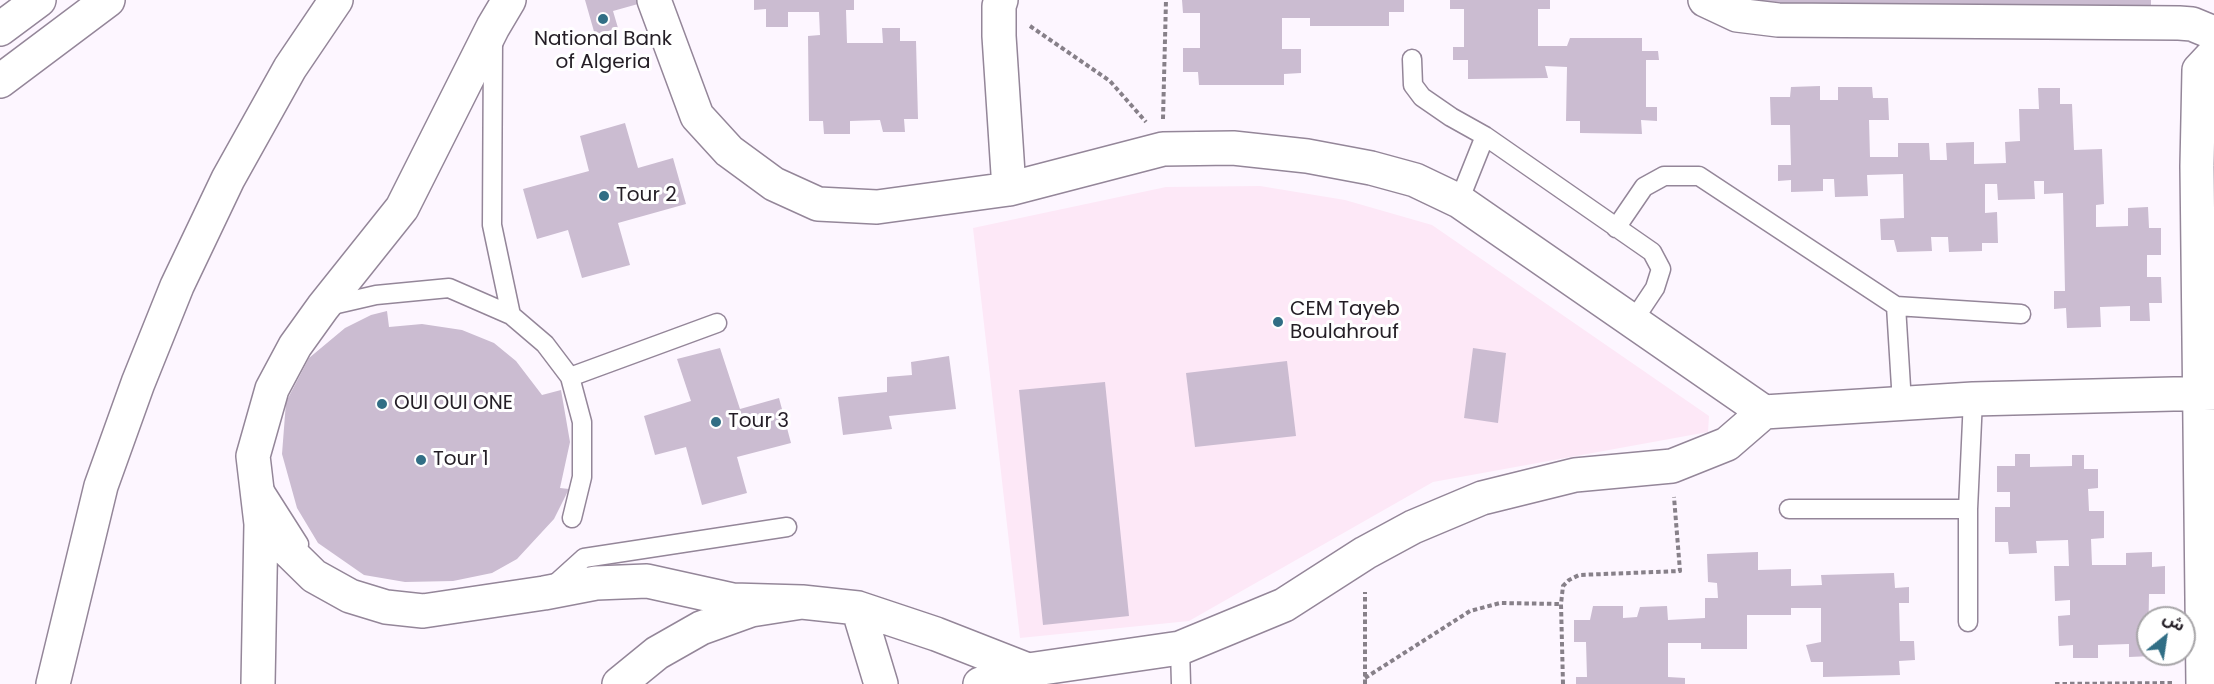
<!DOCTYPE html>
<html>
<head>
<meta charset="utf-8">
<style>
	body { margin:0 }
	#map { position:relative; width:2214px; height:684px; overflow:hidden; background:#fdf6ff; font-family:Poppins,"Noto Sans Arabic",sans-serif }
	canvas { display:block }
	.north { position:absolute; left:2136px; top:606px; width:60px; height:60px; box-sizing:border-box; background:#fff; border:2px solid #a7a5a8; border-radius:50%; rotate:30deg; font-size:16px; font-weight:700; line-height:24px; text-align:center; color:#241e26 }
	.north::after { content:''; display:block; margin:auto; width:21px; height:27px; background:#316e85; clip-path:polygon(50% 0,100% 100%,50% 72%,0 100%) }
</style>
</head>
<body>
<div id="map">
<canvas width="2214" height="684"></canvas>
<div class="north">ش</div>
</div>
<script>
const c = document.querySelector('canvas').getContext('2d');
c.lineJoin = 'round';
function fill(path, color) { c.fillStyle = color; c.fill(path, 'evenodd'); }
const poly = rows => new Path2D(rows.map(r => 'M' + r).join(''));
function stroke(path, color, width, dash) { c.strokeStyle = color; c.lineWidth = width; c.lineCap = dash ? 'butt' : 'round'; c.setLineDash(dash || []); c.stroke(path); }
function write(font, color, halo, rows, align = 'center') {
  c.font = font + ' Poppins,sans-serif'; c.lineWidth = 6; c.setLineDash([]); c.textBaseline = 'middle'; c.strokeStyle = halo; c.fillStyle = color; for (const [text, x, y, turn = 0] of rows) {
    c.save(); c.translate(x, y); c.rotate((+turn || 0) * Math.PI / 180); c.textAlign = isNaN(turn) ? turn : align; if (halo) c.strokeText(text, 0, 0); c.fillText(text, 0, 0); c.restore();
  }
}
fill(poly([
	[1260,186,1345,200,1432,225,1709,416,1708,432,1433,482,1189,621,1020,638,973,228,1166,187]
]), '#fde8f7');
fill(poly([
	[585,0,637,0,638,4,613,11,618,28,595,35],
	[754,0,854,0,854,10,846,10,847,43,883,43,882,28,900,28,900,41,916,41,918,119,904,119,905,132,883,132,880,120,850,121,850,134,824,134,823,121,809,121,808,36,820,35,819,12,788,12,788,27,766,27,766,9,754,10],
	[1182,0,1404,0,1404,12,1389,12,1389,26,1310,26,1310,18,1282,18,1282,49,1301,49,1301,73,1284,74,1284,85,1199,85,1198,72,1183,72,1183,48,1200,48,1200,13,1183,13],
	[1450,0,1550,0,1550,9,1538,9,1538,46,1567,46,1570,38,1642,38,1642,51,1658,51,1659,60,1646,60,1646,107,1657,107,1657,121,1641,120,1642,134,1580,133,1580,121,1566,121,1567,67,1545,66,1548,78,1468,79,1468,60,1453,60,1453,47,1464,47,1464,9,1450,9],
	[1763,0,2151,0,2151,7,1763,3],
	[1820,86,1820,100,1838,100,1838,87,1872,87,1873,98,1888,98,1889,120,1869,120,1870,157,1898,157,1898,143,1929,143,1930,160,1947,160,1946,143,1974,142,1974,164,2006,163,2005,142,2020,141,2019,109,2039,109,2038,88,2060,88,2060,104,2072,104,2074,150,2102,149,2104,204,2096,205,2096,227,2128,226,2128,208,2148,207,2149,228,2161,228,2161,255,2147,255,2147,277,2161,277,2162,303,2149,303,2150,321,2130,321,2130,306,2100,307,2101,327,2067,328,2066,308,2054,309,2054,291,2065,291,2063,193,2044,194,2044,181,2034,181,2035,199,1998,200,1997,184,1985,184,1985,213,1997,212,1998,243,1982,243,1982,251,1949,252,1948,237,1931,237,1932,251,1897,252,1894,240,1881,240,1880,219,1904,218,1903,174,1867,175,1868,196,1835,197,1834,179,1823,179,1823,191,1791,192,1791,180,1778,181,1778,165,1791,165,1790,125,1771,125,1770,97,1790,97,1791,87],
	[625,123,638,168,673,158,686,204,618,223,630,265,582,278,568,230,537,239,523,189,589,171,580,136],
	[387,311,389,327,422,324,462,330,494,343,516,361,542,395,561,390,570,442,560,488,569,489,554,519,517,559,492,573,453,581,405,582,364,575,318,543,297,508,282,454,286,402,309,358,345,328,371,315],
	[720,348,740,409,779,398,791,443,737,457,747,493,702,505,686,447,655,455,644,416,691,401,677,359],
	[1473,348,1506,353,1498,423,1464,418],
	[949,356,956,409,889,416,892,429,843,435,838,397,887,392,887,377,912,375,911,362],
	[1287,361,1296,436,1195,447,1186,373],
	[1105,382,1129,616,1043,625,1019,390],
	[2015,454,2030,454,2030,467,2072,466,2072,455,2084,455,2084,469,2098,469,2098,488,2088,489,2089,511,2104,511,2104,538,2091,539,2092,565,2126,565,2126,553,2152,552,2152,567,2165,566,2165,594,2149,594,2148,654,2152,654,2152,656,2129,657,2129,644,2098,645,2098,658,2073,658,2073,645,2059,646,2058,616,2070,615,2070,600,2055,601,2054,566,2069,566,2068,540,2036,541,2037,553,2009,554,2008,542,1995,542,1995,507,2010,507,2010,492,1997,492,1997,466,2015,466],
	[1758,552,1758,570,1791,569,1791,586,1822,585,1821,575,1894,573,1895,588,1909,587,1909,603,1899,603,1900,641,1914,641,1915,660,1899,661,1900,675,1823,677,1823,662,1811,662,1806,645,1821,642,1821,608,1791,608,1791,615,1747,615,1747,649,1701,649,1701,643,1668,643,1668,677,1685,678,1685,684,1576,684,1576,677,1587,677,1586,642,1574,642,1574,620,1590,620,1593,606,1623,606,1623,618,1637,617,1640,607,1667,606,1668,620,1705,618,1705,598,1718,598,1717,583,1708,582,1707,554]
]), '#cbbcd1');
const lane = poly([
	[493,40,492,225,511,315],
	[1412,59,1413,85,1422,97,1451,117,1485,136,1652,252,1661,269,1655,288,1633,321],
	[1459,201,1485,136],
	[1616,228,1644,187,1664,176,1699,176,1896,306,2021,314],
	[1896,306,1902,403],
	[324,307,376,295,449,288,511,315,545,344,570,377,582,422,582,477,572,518],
	[570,377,717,323],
	[264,489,299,544],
	[1789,509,1968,509],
	[553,586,584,558,787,527],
	[1968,622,1968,509,1973,399],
	[1180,648,1181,684]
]);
const street = poly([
	[509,0,493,27,402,208,323,307,295,346,272,389,253,456,261,524,314,576,350,596,386,607,423,611,544,593,596,583,647,581,733,600,802,602],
	[654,0,697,116,729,151,774,184,818,204,877,207,1009,189,1163,149,1233,148,1307,156,1371,168,1415,180,1459,201,1764,412],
	[1001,0,999,6,999,36,1009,189],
	[1705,0,1737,15,1778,20,2179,23,2192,24,2214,33],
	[858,608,881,684],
	[258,684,261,524],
	[619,684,657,653,701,628,751,610,802,602,858,608,936,634,1028,670],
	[980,684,1028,670,1180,648,1284,605,1365,553,1413,527,1482,498,1575,475,1672,466,1727,444,1764,412,1973,399,2214,393],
	[2203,684,2197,166,2199,70,2214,54]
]);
const highway = poly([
	[0,29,39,0],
	[0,81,108,0],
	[53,684,101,486,138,383,177,286,228,179,290,68,336,0]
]);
stroke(lane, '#948699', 21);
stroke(street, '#948699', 36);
stroke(highway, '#948699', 36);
stroke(poly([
	[1030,26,1110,81,1146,122],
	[1163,119,1166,0],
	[1365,678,1470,611,1500,603,1561,604],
	[1365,684,1365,592],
	[1563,684,1561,604,1563,586,1569,580,1579,575,1680,571,1674,497],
	[2055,684,2173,683]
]), '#878089', 4, [4.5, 3]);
stroke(lane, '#fff', 18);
stroke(street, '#fff', 33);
stroke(highway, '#fff', 33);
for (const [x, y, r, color] of [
	[603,19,6,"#316e85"],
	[604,196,6,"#316e85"],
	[1278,322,6,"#316e85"],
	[382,404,6,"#316e85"],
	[716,422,6,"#316e85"],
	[421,460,6,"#316e85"]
]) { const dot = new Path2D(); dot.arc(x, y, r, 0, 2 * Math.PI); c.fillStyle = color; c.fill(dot); stroke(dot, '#fff', 2); }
write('20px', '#241e26', '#fff', [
	["National Bank",603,40,"center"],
	["of Algeria",603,63,"center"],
	["Tour 2",616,196],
	["CEM Tayeb",1290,310],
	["Boulahrouf",1290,333],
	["OUI OUI ONE",394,404],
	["Tour 3",728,422],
	["Tour 1",433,460]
], 'left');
</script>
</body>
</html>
